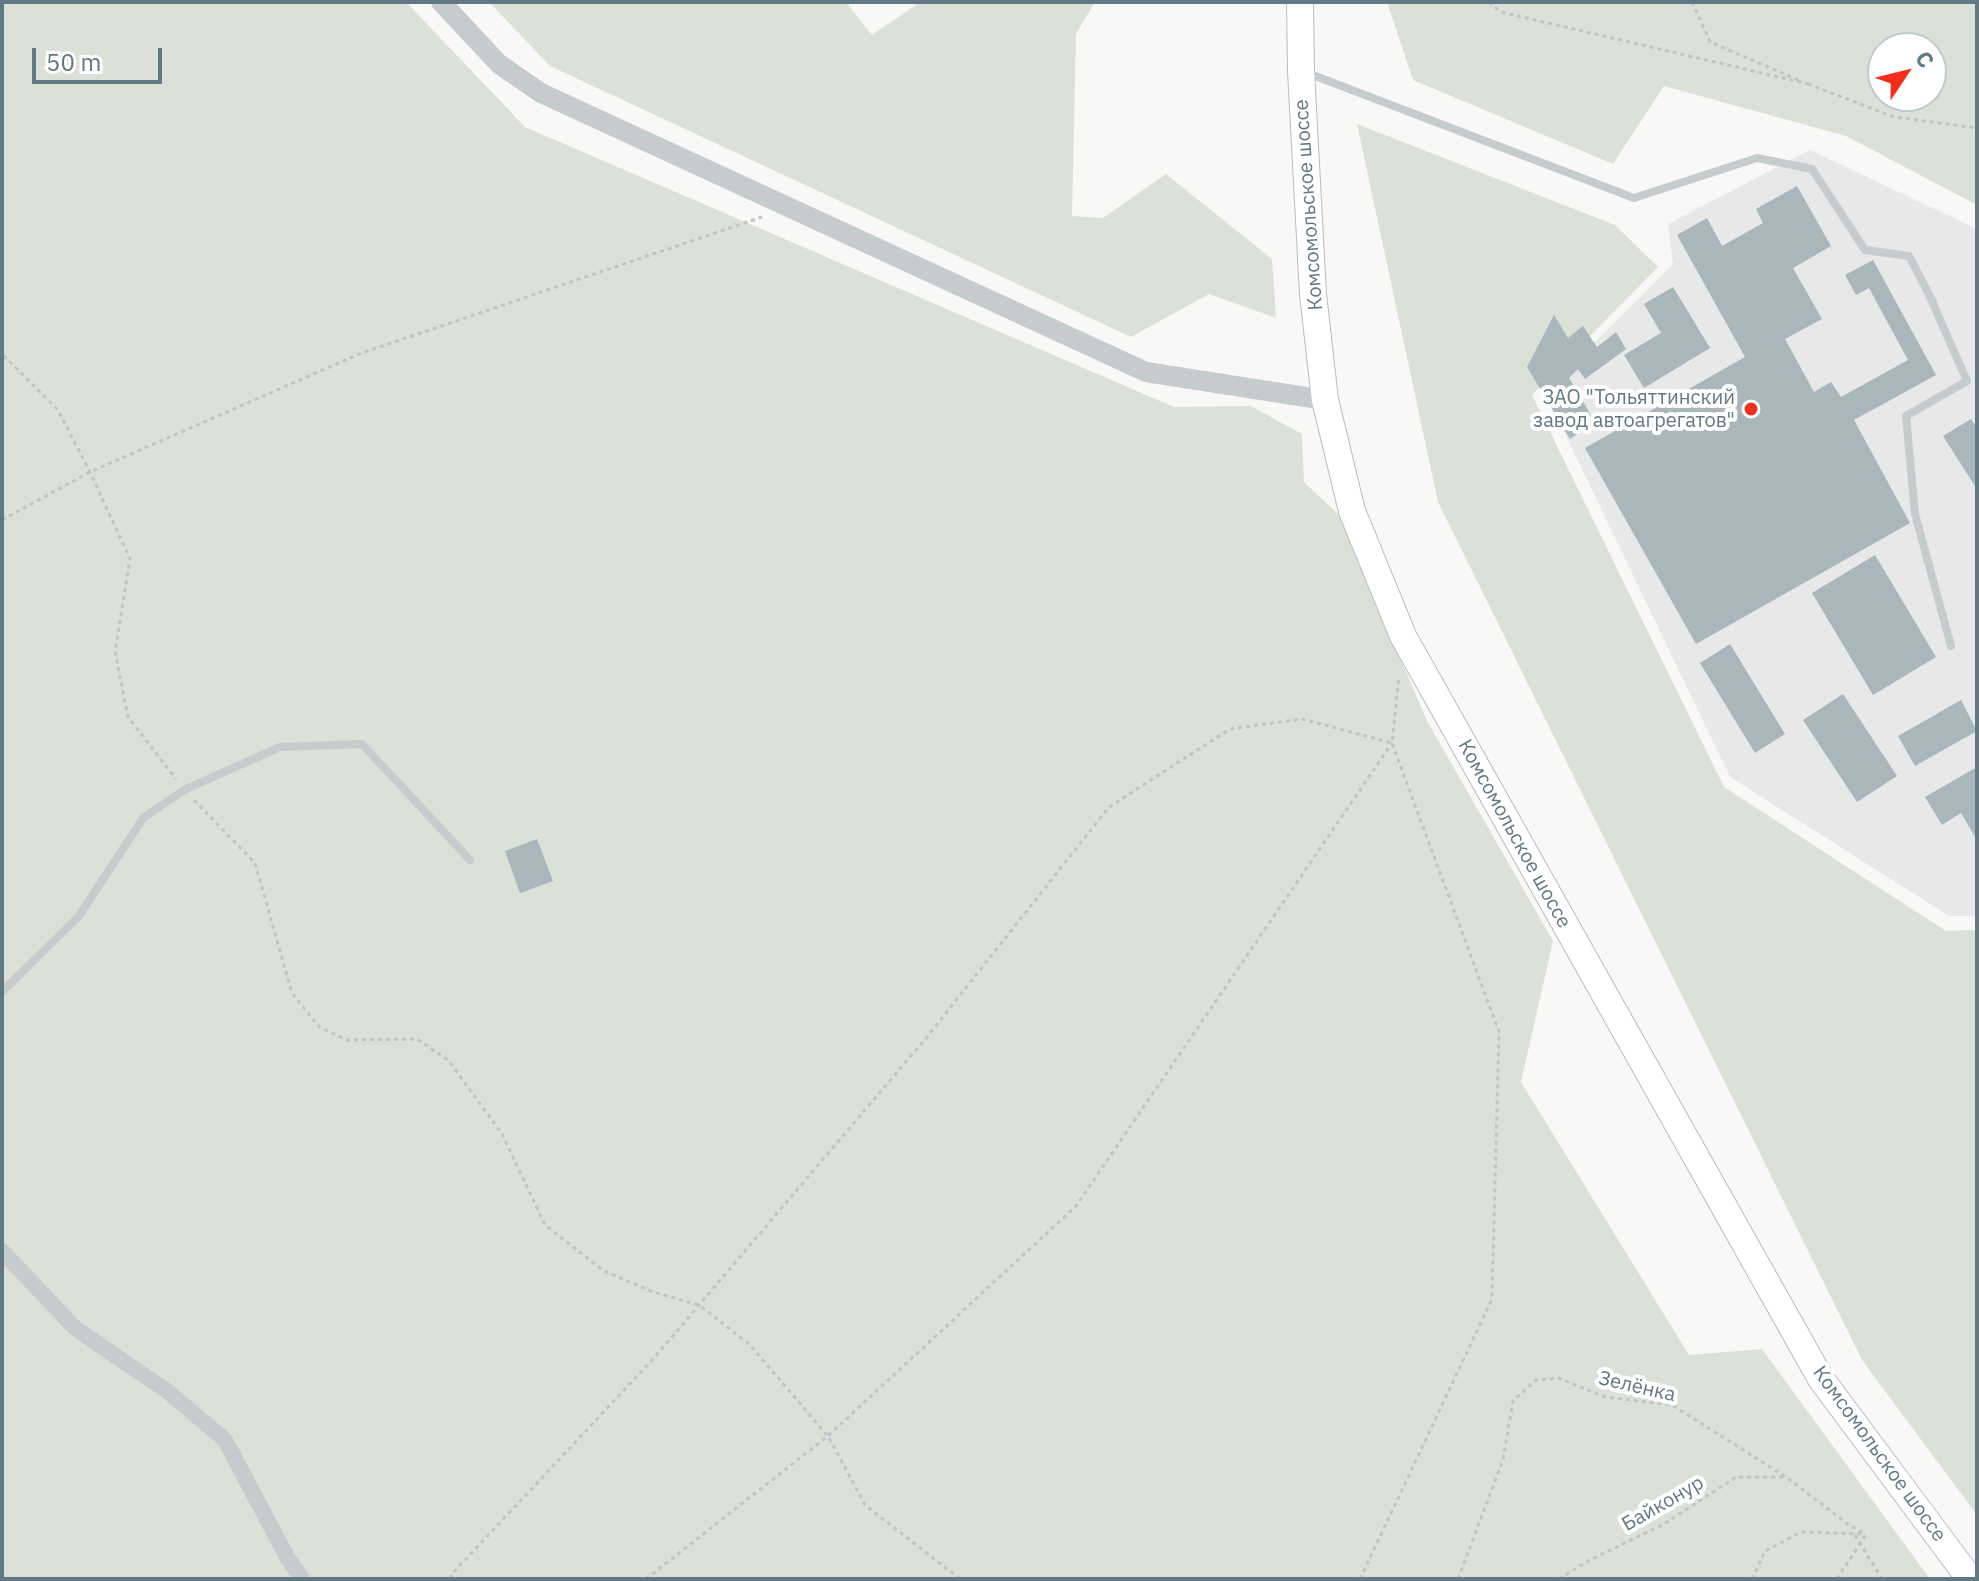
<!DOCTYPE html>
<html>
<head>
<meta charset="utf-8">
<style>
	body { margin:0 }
	#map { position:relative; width:1979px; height:1581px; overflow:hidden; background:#f9f8f6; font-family:"IBM Plex Sans",sans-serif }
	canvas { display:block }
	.frame { position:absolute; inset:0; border:4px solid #617984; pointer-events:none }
	.north { position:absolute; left:1867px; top:32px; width:80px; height:80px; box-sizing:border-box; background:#fff; border:2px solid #c0c9ce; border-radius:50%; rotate:55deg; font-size:22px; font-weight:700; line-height:32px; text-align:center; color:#617984 }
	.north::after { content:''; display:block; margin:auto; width:28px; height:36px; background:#f32f1b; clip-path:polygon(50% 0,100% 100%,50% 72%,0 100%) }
	.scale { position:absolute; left:32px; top:48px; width:130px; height:36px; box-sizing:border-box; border:4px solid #617984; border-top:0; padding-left:10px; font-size:24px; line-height:28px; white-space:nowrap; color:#617984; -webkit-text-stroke:6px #fff; paint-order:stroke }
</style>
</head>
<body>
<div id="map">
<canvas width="1979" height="1581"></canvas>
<div class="frame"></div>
<div class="north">С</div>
<div class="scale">50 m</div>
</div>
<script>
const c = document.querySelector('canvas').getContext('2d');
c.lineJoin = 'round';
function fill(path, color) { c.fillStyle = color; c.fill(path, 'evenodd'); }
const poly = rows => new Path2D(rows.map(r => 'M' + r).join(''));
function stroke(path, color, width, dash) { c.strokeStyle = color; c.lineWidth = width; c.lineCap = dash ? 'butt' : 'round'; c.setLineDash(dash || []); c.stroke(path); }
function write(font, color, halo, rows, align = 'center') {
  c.font = font + ' "IBM Plex Sans",sans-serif'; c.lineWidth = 8; c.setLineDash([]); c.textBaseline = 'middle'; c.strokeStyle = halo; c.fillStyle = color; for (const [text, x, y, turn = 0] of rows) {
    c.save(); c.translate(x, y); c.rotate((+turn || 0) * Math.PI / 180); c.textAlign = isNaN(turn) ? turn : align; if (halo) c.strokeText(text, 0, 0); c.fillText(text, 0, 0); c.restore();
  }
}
fill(poly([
	[1810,150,1977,229,1977,916,1949,916,1730,777,1545,392,1673,264,1668,224]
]), '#e7e8e7');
fill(poly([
	[2,2,406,2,525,127,1174,407,1251,406,1302,434,1304,482,1339,515,1427,721,1553,941,1521,1082,1689,1355,1762,1349,1930,1579,2,1579],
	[489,2,846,2,872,35,920,2,1095,2,1076,34,1072,216,1103,218,1166,174,1272,259,1276,318,1209,294,1131,337,550,66],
	[1387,2,1977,2,1977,205,1846,136,1664,86,1613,164,1413,80],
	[1931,48,1931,96,1883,96,1883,48],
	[1357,124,1615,225,1658,267,1532,395,1724,787,1946,931,1977,930,1977,1515,1862,1360,1438,502]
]), '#dbe1d6');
fill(poly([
	[1797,186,1831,246,1793,268,1822,319,1785,339,1814,392,1831,382,1841,397,1908,360,1869,288,1856,295,1845,275,1873,260,1936,375,1854,420,1910,523,1696,644,1585,448,1745,357,1677,235,1707,218,1722,246,1763,223,1756,209],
	[1673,287,1710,348,1644,388,1624,355,1661,333,1644,304],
	[1554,315,1568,338,1583,326,1597,347,1616,332,1626,349,1585,379,1578,369,1569,378,1595,422,1570,439,1527,367],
	[1971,419,1977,428,1977,489,1943,436],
	[1875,555,1936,657,1873,695,1812,593],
	[1730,644,1785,734,1755,753,1700,663],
	[1843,694,1897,776,1857,802,1803,720],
	[1961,700,1977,731,1915,766,1898,736],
	[1977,767,1977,840,1961,813,1942,825,1925,797],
	[537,839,553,881,520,893,505,851]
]), '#a9b6bb');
const primary = poly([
	[1300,2,1301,71,1313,294,1325,400,1352,511,1403,636,1821,1379,1970,1579]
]);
stroke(primary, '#b6bdc0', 28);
stroke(poly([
	[1489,2,1501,12,1809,84],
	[1692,2,1710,42,1801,81],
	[1808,84,1894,117,1977,128],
	[2,348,3,355,58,410,90,472,130,559,115,652,128,717,176,779],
	[2,520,90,472,359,354,762,217],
	[194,800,255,863,292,993,319,1027,347,1040,417,1039,449,1061,502,1134,545,1225,604,1271,653,1292,699,1305,749,1344,828,1436,865,1505,960,1579],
	[1855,1535,1882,1579],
	[450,1579,452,1574,654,1358,927,1037,1109,807,1230,729,1302,719,1392,743],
	[646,1579,828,1436,1076,1206,1392,743],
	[1360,1579,1492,1299,1499,1032,1392,743,1399,676],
	[1458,1579,1503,1460,1513,1401,1536,1380,1558,1378,1605,1397,1672,1405,1786,1477,1849,1525,1866,1534],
	[1559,1579,1588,1561,1664,1524,1736,1477,1786,1477],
	[1752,1579,1765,1551,1801,1532,1862,1534],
	[1837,1579,1866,1534]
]), '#c1c4c6', 3, [4, 4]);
stroke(poly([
	[1305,72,1634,198,1757,158,1812,169,1865,250,1909,256,1933,302],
	[1930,297,1967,381,1906,416,1915,514,1951,646],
	[2,992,79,916,143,818,184,790,280,747,362,744,470,860]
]), '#c6cbce', 8);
stroke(poly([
	[2,1251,76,1329,166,1390,225,1440,287,1557,302,1579]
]), '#c6cbce', 16);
stroke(poly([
	[441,2,499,64,541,93,1146,372,1325,400]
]), '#c6cbce', 20);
stroke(primary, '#fff', 26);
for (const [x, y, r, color] of [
	[1751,409,8,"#f32f1b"]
]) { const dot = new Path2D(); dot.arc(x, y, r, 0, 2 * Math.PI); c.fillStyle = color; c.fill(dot); stroke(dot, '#fff', 3); }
write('20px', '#617984', '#fff', [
	["Комсомольское шоссе",1309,205,-94],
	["Комсомольское шоссе",1514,834,61],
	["Зелёнка",1637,1387,13],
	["Комсомольское шоссе",1879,1454,54],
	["Байконур",1663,1504,-30]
]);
write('20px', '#617984', '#fff', [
	["ЗАО \"Тольяттинский",1735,398],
	["завод автоагрегатов\"",1735,421]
], 'right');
</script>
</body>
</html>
